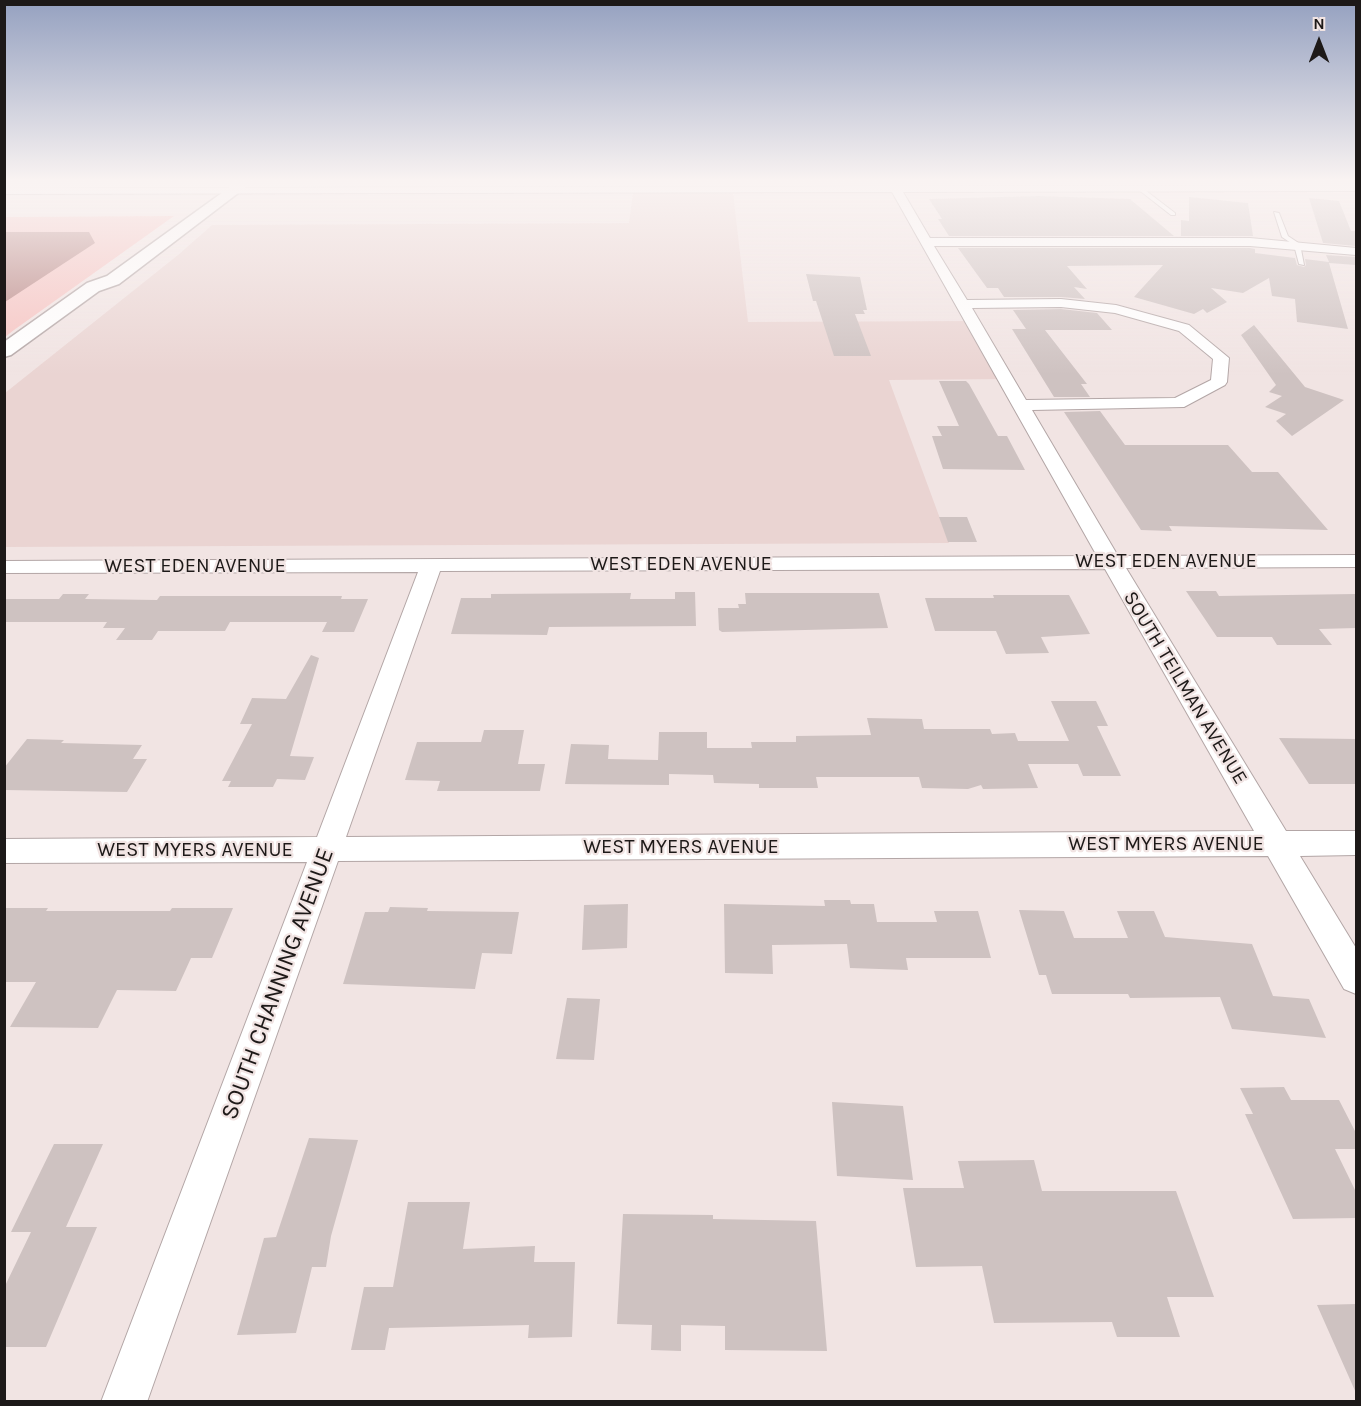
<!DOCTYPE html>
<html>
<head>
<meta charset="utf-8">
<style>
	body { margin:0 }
	#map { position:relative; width:1361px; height:1406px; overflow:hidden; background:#f1e4e3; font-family:Karla,sans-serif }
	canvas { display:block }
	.frame { position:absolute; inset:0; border:6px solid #1d1918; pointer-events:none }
	.north { position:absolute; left:1289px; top:12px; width:60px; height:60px; -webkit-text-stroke:4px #f1e4e3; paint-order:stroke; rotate:0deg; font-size:16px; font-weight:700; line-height:24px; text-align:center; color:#1d1918 }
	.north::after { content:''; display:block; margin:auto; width:21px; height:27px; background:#1d1918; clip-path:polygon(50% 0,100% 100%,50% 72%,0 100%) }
</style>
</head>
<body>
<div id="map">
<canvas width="1361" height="1406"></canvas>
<div class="frame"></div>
<div class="north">N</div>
</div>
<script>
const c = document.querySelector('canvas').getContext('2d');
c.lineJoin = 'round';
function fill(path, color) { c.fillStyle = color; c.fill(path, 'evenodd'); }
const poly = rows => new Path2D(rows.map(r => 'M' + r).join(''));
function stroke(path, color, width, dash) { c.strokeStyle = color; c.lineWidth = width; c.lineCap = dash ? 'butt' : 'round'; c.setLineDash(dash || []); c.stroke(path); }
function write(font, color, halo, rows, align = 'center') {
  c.font = font + ' Karla,sans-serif'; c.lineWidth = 4.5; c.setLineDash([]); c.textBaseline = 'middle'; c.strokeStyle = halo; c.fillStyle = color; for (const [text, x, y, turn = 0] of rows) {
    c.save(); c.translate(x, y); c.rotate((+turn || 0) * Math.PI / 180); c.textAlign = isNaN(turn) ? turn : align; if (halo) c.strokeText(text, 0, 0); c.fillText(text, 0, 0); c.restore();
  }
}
fill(poly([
	[633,192,733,192,748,322,974,321,1008,379,889,380,949,543,5,547,5,393,178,255,212,225,629,223]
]), '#ead4d2');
fill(poly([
	[174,216,14,330,5,337,5,217]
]), '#f6c3c1');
fill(poly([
	[5,232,89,232,95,243,5,302]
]), '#b88583');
fill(poly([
	[1039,196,1130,199,1174,236,949,236,938,219,942,219,929,199],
	[1189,197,1248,203,1253,236,1181,236,1181,220,1189,221],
	[1309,198,1339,201,1351,231,1356,231,1356,246,1323,243],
	[958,248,1250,248,1255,249,1255,253,1295,258,1297,265,1304,267,1306,265,1305,259,1329,262,1326,255,1356,257,1356,265,1329,263,1348,329,1297,322,1295,299,1272,296,1269,278,1243,293,1211,288,1227,302,1207,313,1203,309,1194,314,1134,297,1163,265,1067,266,1087,289,1074,287,1085,299,1061,297,1004,297,998,288,987,288],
	[806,274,860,277,867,310,863,310,865,314,855,314,871,356,834,356,816,301,813,301],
	[1061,309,1097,313,1112,330,1045,330,1087,384,1081,384,1090,397,1054,397,1012,329,1026,329,1013,310],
	[1254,325,1305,387,1344,400,1292,436,1276,421,1286,414,1265,407,1282,396,1269,392,1276,385,1241,335],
	[939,381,966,381,969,384,998,436,1007,436,1025,470,943,469,932,436,942,436,937,426,959,426],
	[1100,411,1125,445,1228,445,1252,472,1278,472,1328,530,1169,526,1172,531,1141,530,1064,412],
	[939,517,967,517,977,542,948,542],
	[1186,591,1216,591,1219,596,1356,594,1356,628,1319,629,1332,645,1277,645,1272,637,1217,637],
	[675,592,695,592,696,626,549,627,547,635,451,634,461,598,491,598,491,594,631,593,630,599,675,599],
	[745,593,879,593,888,628,722,632,719,630,718,608,739,608,738,604,746,604],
	[63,594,89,594,85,599,157,600,160,596,342,596,341,599,368,599,354,632,322,632,327,622,230,622,225,631,158,631,152,640,116,640,125,628,103,628,107,622,4,622,4,599,59,599],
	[993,595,1069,595,1090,634,1041,637,1049,653,1006,654,996,631,935,631,925,598,994,598],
	[311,655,319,658,290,756,314,757,305,780,277,779,273,787,228,787,231,781,222,781,252,724,240,724,252,698,286,699],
	[1051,701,1096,701,1108,726,1097,726,1121,776,1083,776,1078,764,1028,764,1038,788,983,789,981,785,968,789,922,788,919,777,816,777,818,788,759,788,759,784,714,783,713,775,669,774,669,785,565,784,571,744,609,745,608,759,658,760,659,732,707,732,707,748,752,748,751,742,796,742,796,736,871,735,867,718,922,719,924,729,990,729,992,734,1015,733,1018,741,1069,741],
	[484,730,524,730,518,764,545,764,540,791,437,791,440,781,405,780,417,742,481,742],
	[1279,738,1356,739,1356,784,1309,784],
	[27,739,64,740,61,743,142,745,133,759,147,759,127,792,4,790,4,768],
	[824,900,850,900,851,904,874,904,877,922,937,922,934,911,978,911,991,958,906,958,908,970,850,968,847,944,772,945,773,974,725,973,724,904,825,906],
	[628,904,627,948,582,950,584,905],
	[390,907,428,908,427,911,519,912,512,954,482,953,475,989,343,984,365,912,388,912],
	[4,908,48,908,46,911,170,911,172,908,233,908,212,958,191,958,176,991,117,990,98,1028,10,1027,36,982,4,982],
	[1019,910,1064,911,1074,938,1128,938,1117,911,1154,911,1165,937,1252,944,1273,996,1309,999,1326,1038,1232,1029,1220,997,1130,998,1128,994,1052,994,1046,975,1039,975],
	[567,998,600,999,594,1060,556,1059],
	[1284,1087,1291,1100,1339,1100,1356,1133,1356,1149,1335,1149,1356,1192,1356,1218,1293,1219,1245,1114,1253,1114,1240,1088],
	[832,1102,903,1106,913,1180,837,1176],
	[309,1138,358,1140,331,1236,326,1267,312,1267,296,1333,237,1335,264,1238,276,1237],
	[54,1144,103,1144,66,1227,97,1227,46,1347,4,1347,4,1288,31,1232,11,1232],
	[1034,1160,1042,1191,1176,1191,1214,1297,1167,1297,1180,1337,1117,1337,1112,1322,994,1323,982,1266,916,1267,903,1188,964,1188,958,1161],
	[408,1202,470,1202,463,1249,535,1246,534,1262,575,1262,572,1337,528,1338,529,1325,389,1328,385,1350,351,1350,364,1287,393,1287],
	[623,1214,713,1215,713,1219,816,1221,827,1351,725,1350,725,1326,681,1325,681,1351,651,1350,652,1325,617,1324],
	[1356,1304,1356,1393,1317,1305]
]), '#cec2c1');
const lane = poly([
	[1141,187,1175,213,1175,215,1171,215,1139,190,1141,187],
	[1274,212,1279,213,1288,236,1300,244,1304,265,1299,264,1294,245,1282,237,1274,212]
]);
const street = poly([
	[885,179,895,179,899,186,1356,185,1356,191,903,192,930,238,1250,238,1356,248,1356,255,1250,246,934,246,967,300,1061,299,1116,305,1189,325,1229,358,1227,382,1225,385,1184,407,1032,410,1118,556,1356,555,1356,567,1126,568,1286,831,1356,831,1356,855,1300,856,1356,948,1356,994,1344,989,1268,856,338,861,147,1402,101,1402,307,862,4,863,4,839,317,837,418,572,4,573,4,561,1097,556,892,192,4,194,4,188,889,186,885,179],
	[1061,307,1115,313,1179,331,1213,359,1211,380,1175,398,1026,400,972,308,1061,307],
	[1105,569,1254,831,346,837,440,571,1105,569]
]);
const secondary = poly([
	[242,179,1356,179,1356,185,246,187,119,284,99,291,11,355,4,357,4,342,87,283,107,276,230,187,4,188,4,180,242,179]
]);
stroke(lane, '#b3a6a6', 2);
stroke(street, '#b3a6a6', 2);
stroke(secondary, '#b3a6a6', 3);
fill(lane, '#fff');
fill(street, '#fff');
fill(secondary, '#fff');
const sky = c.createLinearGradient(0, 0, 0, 375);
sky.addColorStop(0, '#95a1c0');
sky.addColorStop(0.48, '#f9f3f2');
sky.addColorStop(1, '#f9f3f200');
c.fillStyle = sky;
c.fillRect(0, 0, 1361, 375);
write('20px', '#1d1918', '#f1e4e3', [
	["WEST EDEN AVENUE",1166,561],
	["WEST EDEN AVENUE",681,564],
	["WEST EDEN AVENUE",195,566],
	["SOUTH TEILMAN AVENUE",1185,688,59],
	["WEST MYERS AVENUE",1166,844],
	["WEST MYERS AVENUE",681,847],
	["WEST MYERS AVENUE",195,850]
]);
write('24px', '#1d1918', '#f1e4e3', [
	["SOUTH CHANNING AVENUE",278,984,-70]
]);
</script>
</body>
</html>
